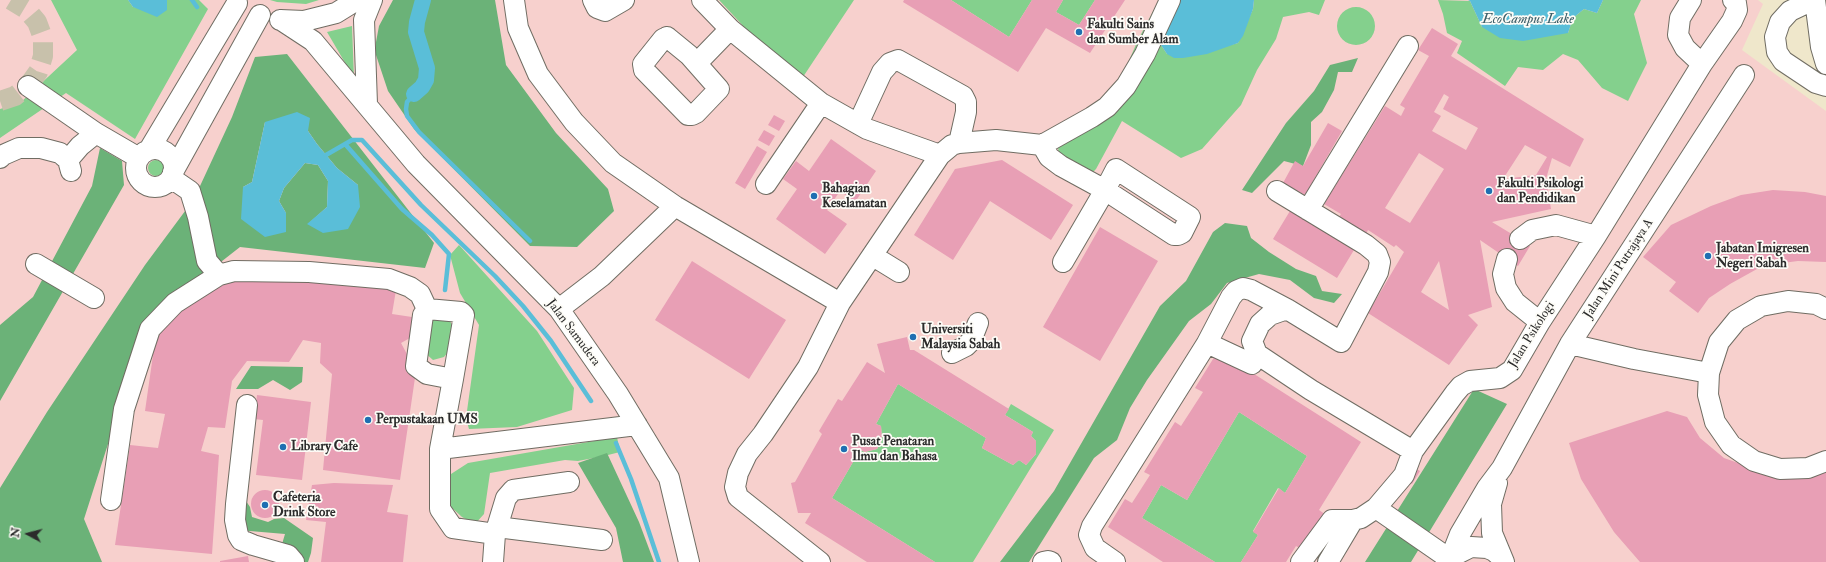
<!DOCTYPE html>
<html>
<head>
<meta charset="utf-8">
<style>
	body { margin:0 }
	#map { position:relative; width:1826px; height:562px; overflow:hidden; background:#efe7cb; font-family:"IM FELL Double Pica",serif }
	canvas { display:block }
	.north { position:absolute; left:8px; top:514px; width:40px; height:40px; -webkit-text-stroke:3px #fdfcf7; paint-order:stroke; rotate:277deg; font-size:11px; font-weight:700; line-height:16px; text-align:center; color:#2b2b2b }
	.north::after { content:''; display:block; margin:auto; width:14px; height:18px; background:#2b2b2b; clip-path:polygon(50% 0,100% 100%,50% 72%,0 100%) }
</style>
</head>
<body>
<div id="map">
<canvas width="1826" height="562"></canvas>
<div class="north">N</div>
</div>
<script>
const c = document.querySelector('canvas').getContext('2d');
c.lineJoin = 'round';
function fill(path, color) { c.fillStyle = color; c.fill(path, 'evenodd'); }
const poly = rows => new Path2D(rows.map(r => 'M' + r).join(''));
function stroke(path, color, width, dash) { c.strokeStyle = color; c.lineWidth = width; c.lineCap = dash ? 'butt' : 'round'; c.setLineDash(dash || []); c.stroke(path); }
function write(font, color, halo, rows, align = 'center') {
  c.font = font + ' "IM FELL Double Pica",serif'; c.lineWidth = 3.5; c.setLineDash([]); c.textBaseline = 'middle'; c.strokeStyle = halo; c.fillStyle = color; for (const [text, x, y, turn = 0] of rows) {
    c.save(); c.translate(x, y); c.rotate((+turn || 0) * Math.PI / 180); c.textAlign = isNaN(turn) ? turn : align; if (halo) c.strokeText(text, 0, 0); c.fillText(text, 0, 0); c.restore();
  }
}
fill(poly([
	[0,0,1758,0,1763,4,1742,50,1826,111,1826,562,0,562]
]), '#f7d0cd');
fill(poly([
	[51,0,128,0,133,7,167,10,167,0,199,0,208,9,135,139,66,93,0,138,0,109,20,103,77,50],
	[270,0,319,0,306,4,277,2],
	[719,0,854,0,801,80,746,29],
	[951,0,1032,0,1009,37],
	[1063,0,1095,0,1079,25,1056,12],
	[1159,0,1159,42,1167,54,1219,48,1238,43,1253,9,1254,0,1325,0,1319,15,1309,12,1283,17,1276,39,1257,70,1241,105,1202,149,1181,158,1122,121,1096,169,1091,174,1059,155,1058,147,1116,90,1138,40],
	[1438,0,1470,1,1482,27,1568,33,1573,18,1584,9,1597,13,1603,0,1641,0,1634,14,1647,63,1628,101,1602,88,1578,60,1563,54,1543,70,1518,67,1505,86,1457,53,1462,41,1447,33,1443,14],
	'1337 26a19 19 0 1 1 38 0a19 19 0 1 1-38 0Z',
	[352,26,354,78,327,32],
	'148 168a8 8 0 1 1 16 0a8 8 0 1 1-16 0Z',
	[459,245,537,331,574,388,572,410,517,427,469,429,466,418,479,325,460,293,450,255],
	[433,316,449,319,453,327,448,352,444,357,433,360,424,352],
	[898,384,986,438,982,448,1013,465,1019,460,1026,465,1036,454,1036,441,1031,436,1033,432,1005,415,1011,404,1054,430,973,562,935,562,832,498,860,450,865,452,877,449,882,440,881,426,876,424],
	[1239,412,1307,456,1285,493,1278,488,1253,531,1258,535,1241,562,1215,562,1142,518,1161,485,1187,500],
	[617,437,620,452,604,456,578,461,565,460,490,473,484,514,475,524,462,517,451,507,446,491,451,474,468,463]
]), '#84d08d');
fill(poly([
	[393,0,495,0,506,65,556,133,608,189,614,211,577,247,530,246,414,129,388,91,376,55,376,42,379,26],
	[287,54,434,243,425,268,240,247,148,319,84,519,102,562,0,562,0,488,47,412,145,265,194,199,232,117,255,57],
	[265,122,308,131,317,144,337,168,358,185,308,224,327,207,328,181,318,165,305,163,284,188,279,201,286,213,243,187,252,182],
	[1358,58,1352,72,1338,72,1334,90,1322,112,1311,122,1311,145,1303,166,1284,161,1252,193,1242,190,1286,123,1314,91,1330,65],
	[100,148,122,161,124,185,0,401,0,325,33,297,92,186],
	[1225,223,1247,226,1251,238,1269,252,1296,269,1316,276,1322,291,1342,294,1334,303,1314,298,1290,280,1259,274,1227,283,1211,304,1189,321,1147,380,1130,408,1117,440,1094,458,1029,562,1000,562,1054,491,1160,306,1186,281,1213,232],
	[251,366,303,367,302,382,290,390,273,380,258,389,236,389],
	[1474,389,1507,404,1411,562,1365,562],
	[607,453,639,522,654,562,623,562,616,528,578,463],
	[244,498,250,507,252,517,268,522,274,519,284,518,313,538,311,553,308,562,293,562,280,551,285,534,238,530]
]), '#6bb278');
fill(poly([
	[128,0,167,0,167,10,157,17,133,7],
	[1168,0,1254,0,1253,9,1243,36,1238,43,1207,54,1183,58,1174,58,1167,54,1159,42],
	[1468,0,1603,0,1597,13,1584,9,1573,18,1568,33,1523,41,1500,38,1482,27,1470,1],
	[297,112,310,118,308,131,317,144,337,168,358,185,360,207,348,229,323,233,307,224,327,207,328,181,318,165,305,163,284,188,279,201,286,213,286,232,265,237,241,219,243,187,252,182,265,122]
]), '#5abed8');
stroke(poly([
	[192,0,197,7],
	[414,94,407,102,406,109,407,116,419,132,530,241],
	[345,144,402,209,432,235,449,254,445,290],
	[326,155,352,140,362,140,421,205,495,276,523,306,551,341,591,401],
	[616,443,631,479,659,562]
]), '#5abed8', 4.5);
stroke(poly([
	[414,94,422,87,426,80,427,68,416,32,417,22,423,0]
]), '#5abed8', 16);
fill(poly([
	[904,0,951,0,1009,37,1032,0,1063,0,1056,12,1079,25,1095,0,1125,0,1090,53,1046,28,1018,72,903,2],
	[1432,28,1458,44,1451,56,1584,139,1570,167,1552,158,1546,179,1551,209,1492,222,1520,239,1530,246,1518,266,1480,240,1492,307,1468,315,1478,325,1449,365,1368,313,1404,252,1396,245,1394,247,1368,230,1366,234,1339,217,1341,214,1324,204,1385,106,1401,116,1405,108,1400,105,1429,56,1418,50],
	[1444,94,1449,97,1443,109,1478,128,1466,150,1432,131,1441,116,1434,112],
	[1525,145,1547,157,1536,175,1503,179],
	[1419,153,1444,169,1410,223,1385,208],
	[1439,261,1449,310,1421,292],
	[774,115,785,121,779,131,768,125],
	[1328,123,1342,131,1305,195,1283,183,1295,161,1303,166],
	[764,130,775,136,769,146,758,140],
	[831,139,876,171,855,202,840,191,827,210,847,224,825,254,776,219,797,189,783,179,796,161,809,171],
	[757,146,767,152,745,189,735,183],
	[1002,160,1073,205,1051,240,990,201,953,260,914,235,955,169],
	[1773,190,1805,192,1826,196,1826,262,1798,261,1775,264,1757,269,1730,284,1709,298,1698,313,1669,291,1676,282,1643,257,1671,225,1711,206,1741,195],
	[1293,206,1357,245,1337,278,1273,239],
	[1100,227,1158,261,1100,361,1043,327],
	[692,261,786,320,749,379,655,320],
	[285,275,397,284,392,314,412,317,410,338,401,343,416,371,400,480,323,470,332,374,320,363,321,343,303,340,289,362,247,361,232,381,225,428,208,427,201,451,219,455,212,554,115,545,130,445,158,448,165,414,145,411,156,334,210,282],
	[907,337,910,350,914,350,1009,409,1005,415,1033,432,1031,436,1036,441,1036,454,1026,465,1019,460,1013,465,982,448,986,438,898,384,876,424,881,426,882,440,877,449,865,452,860,450,832,498,935,562,867,562,805,523,811,513,798,513,791,483,795,482,822,434,819,431,838,399,842,401,867,362,885,373,877,344],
	[1218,351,1361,442,1319,510,1329,517,1307,552,1296,546,1286,562,1241,562,1258,535,1253,532,1279,488,1285,493,1307,456,1239,412,1187,500,1161,485,1142,518,1215,562,1163,562,1108,527,1125,499,1132,503,1150,475,1144,472,1175,422,1181,426,1203,392,1195,388],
	[257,395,311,402,302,480,256,475,263,420,254,419],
	[1667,411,1687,417,1700,438,1724,458,1741,464,1826,468,1826,562,1640,562,1614,532,1581,479,1569,443],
	[1411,466,1420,471,1412,484,1403,479],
	[334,483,393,485,387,512,408,515,403,562,321,562,326,522,306,520,312,485],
	'251 504a14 14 0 1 1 28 0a14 14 0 1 1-28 0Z',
	[248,556,249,562,220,562,220,561]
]), '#e89fb5');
stroke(poly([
	[0,101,15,96,28,86,38,72,43,56,43,38,37,22,26,9,11,0]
]), '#c8c1ab', 20, [20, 10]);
const minor = poly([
	[514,0,518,28,538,74,574,122,613,163,675,206,602,276,559,309],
	[593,0,597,8,605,11,624,0],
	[702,0,730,29,821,103,867,129,940,155,952,145,959,143,996,140,1042,145,1092,117,1107,107,1126,86,1145,54,1170,0],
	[1691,0,1680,18,1678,35,1685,48,1702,64],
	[1813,0,1790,11,1780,22,1775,37,1777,52,1783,61,1816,83,1826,86],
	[1815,0,1821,47,1826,64],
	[280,20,304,21,336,13,357,0],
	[281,20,313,41,416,164,559,309,618,394,669,478,689,562],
	[667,37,689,55,719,89,696,113,692,115,688,115,644,70,643,64,663,39,667,37],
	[697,63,730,29],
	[28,86,96,133,139,158],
	[367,104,364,20,372,0],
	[858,124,882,72,890,63,898,60,963,96,966,102,966,112,959,143],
	[1042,145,1049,157,1061,166,1105,190,1116,169,1190,217,1182,233,1178,235,1174,235,1105,190,1063,262],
	'136 168a19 19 0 1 1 38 0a19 19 0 1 1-38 0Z',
	[149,150,237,3],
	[0,158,3,155,19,148,41,148,60,153,68,160,71,171],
	[68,160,80,146,96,133],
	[173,172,260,15],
	[171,178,190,191,198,217,207,261,219,275],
	[766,184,821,103],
	[675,206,840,303,940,155],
	[1308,210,1408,46],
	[1520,239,1532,230,1556,225,1596,236],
	[873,256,899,272],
	[1507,259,1503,274,1506,288,1515,302,1540,322],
	[36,264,94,298],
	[1287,309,1270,315,1260,324,1252,341,1257,354,1311,390,1413,451],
	[1826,309,1816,304,1788,301,1761,306,1737,320,1719,342,1709,373,1708,395,1715,422,1731,445,1754,461,1780,469,1808,468,1826,461],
	[1207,343,1231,297,1236,291,1243,288,1251,290,1287,309,1341,342,1378,272,1380,262,1377,254,1366,245,1277,191],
	[1570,344,1634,359,1709,373],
	[952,353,966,346,971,341,978,323],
	[453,379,427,374,416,366,423,315,427,309,461,312,464,315,453,379,440,449,637,425],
	[247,405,236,504,235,520,238,535,241,540,253,545,288,555,294,562],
	[440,449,440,509,453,528,495,534,493,562],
	[1497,483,1491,504,1492,533,1504,562],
	[111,500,124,409,150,329,175,303,219,275,234,271,309,272,389,279,410,287,420,294,427,309],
	[1376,508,1451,560],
	[497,527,602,540],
	[495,534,506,498,513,490,569,482],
	[820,562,738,497,735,487,738,473,747,454,763,434,808,367,840,303],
	[1043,562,1048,561,1051,562],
	[1115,562,1095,548,1089,535,1092,526,1207,343,1252,364],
	[1301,562,1332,520,1353,520],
	[1328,562,1353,520,1361,518,1376,508,1404,475,1413,451,1455,393,1461,386,1470,381,1500,378,1512,370,1540,322,1596,236,1702,64,1732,21,1737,10,1736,3,1733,0],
	[1449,562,1460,534,1487,488,1502,468,1570,344,1744,75],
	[1450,562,1457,554,1471,547,1487,548,1494,551,1502,558]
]);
stroke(minor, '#706d63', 22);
stroke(minor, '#fff', 20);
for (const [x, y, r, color] of [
	[1079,32,4,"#1f6fb2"],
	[1489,191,4,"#1f6fb2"],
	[814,196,4,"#1f6fb2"],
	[1708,256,4,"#1f6fb2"],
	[913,337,4,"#1f6fb2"],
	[368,420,4,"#1f6fb2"],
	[283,447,4,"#1f6fb2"],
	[844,449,4,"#1f6fb2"],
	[265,505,4,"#1f6fb2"]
]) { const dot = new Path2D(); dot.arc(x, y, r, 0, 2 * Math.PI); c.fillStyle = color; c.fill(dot); stroke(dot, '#fdfcf7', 1.5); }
write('bold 13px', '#2b2b2b', '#fdfcf7', [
	["Fakulti Sains",1087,25],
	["dan Sumber Alam",1087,40],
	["Fakulti Psikologi",1497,184],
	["dan Pendidikan",1497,199],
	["Bahagian",822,189],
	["Keselamatan",822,204],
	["Jabatan Imigresen",1716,249],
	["Negeri Sabah",1716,264],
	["Universiti",921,330],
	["Malaysia Sabah",921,345],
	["Perpustakaan UMS",376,420],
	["Pusat Penataran",852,442],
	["Ilmu dan Bahasa",852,457],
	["Library Cafe",291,447],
	["Cafeteria",273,498],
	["Drink Store",273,513]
], 'left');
write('13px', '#2b2b2b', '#fdfcf7', [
	["Jalan Mini Putrajaya A",1619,269,-57],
	["Jalan Samudera",573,333,53],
	["Jalan Psikologi",1532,335,-58]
]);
write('italic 14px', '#3b5e68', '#fdfcf7', [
	["EcoCampus Lake",1528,20]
]);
</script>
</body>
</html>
